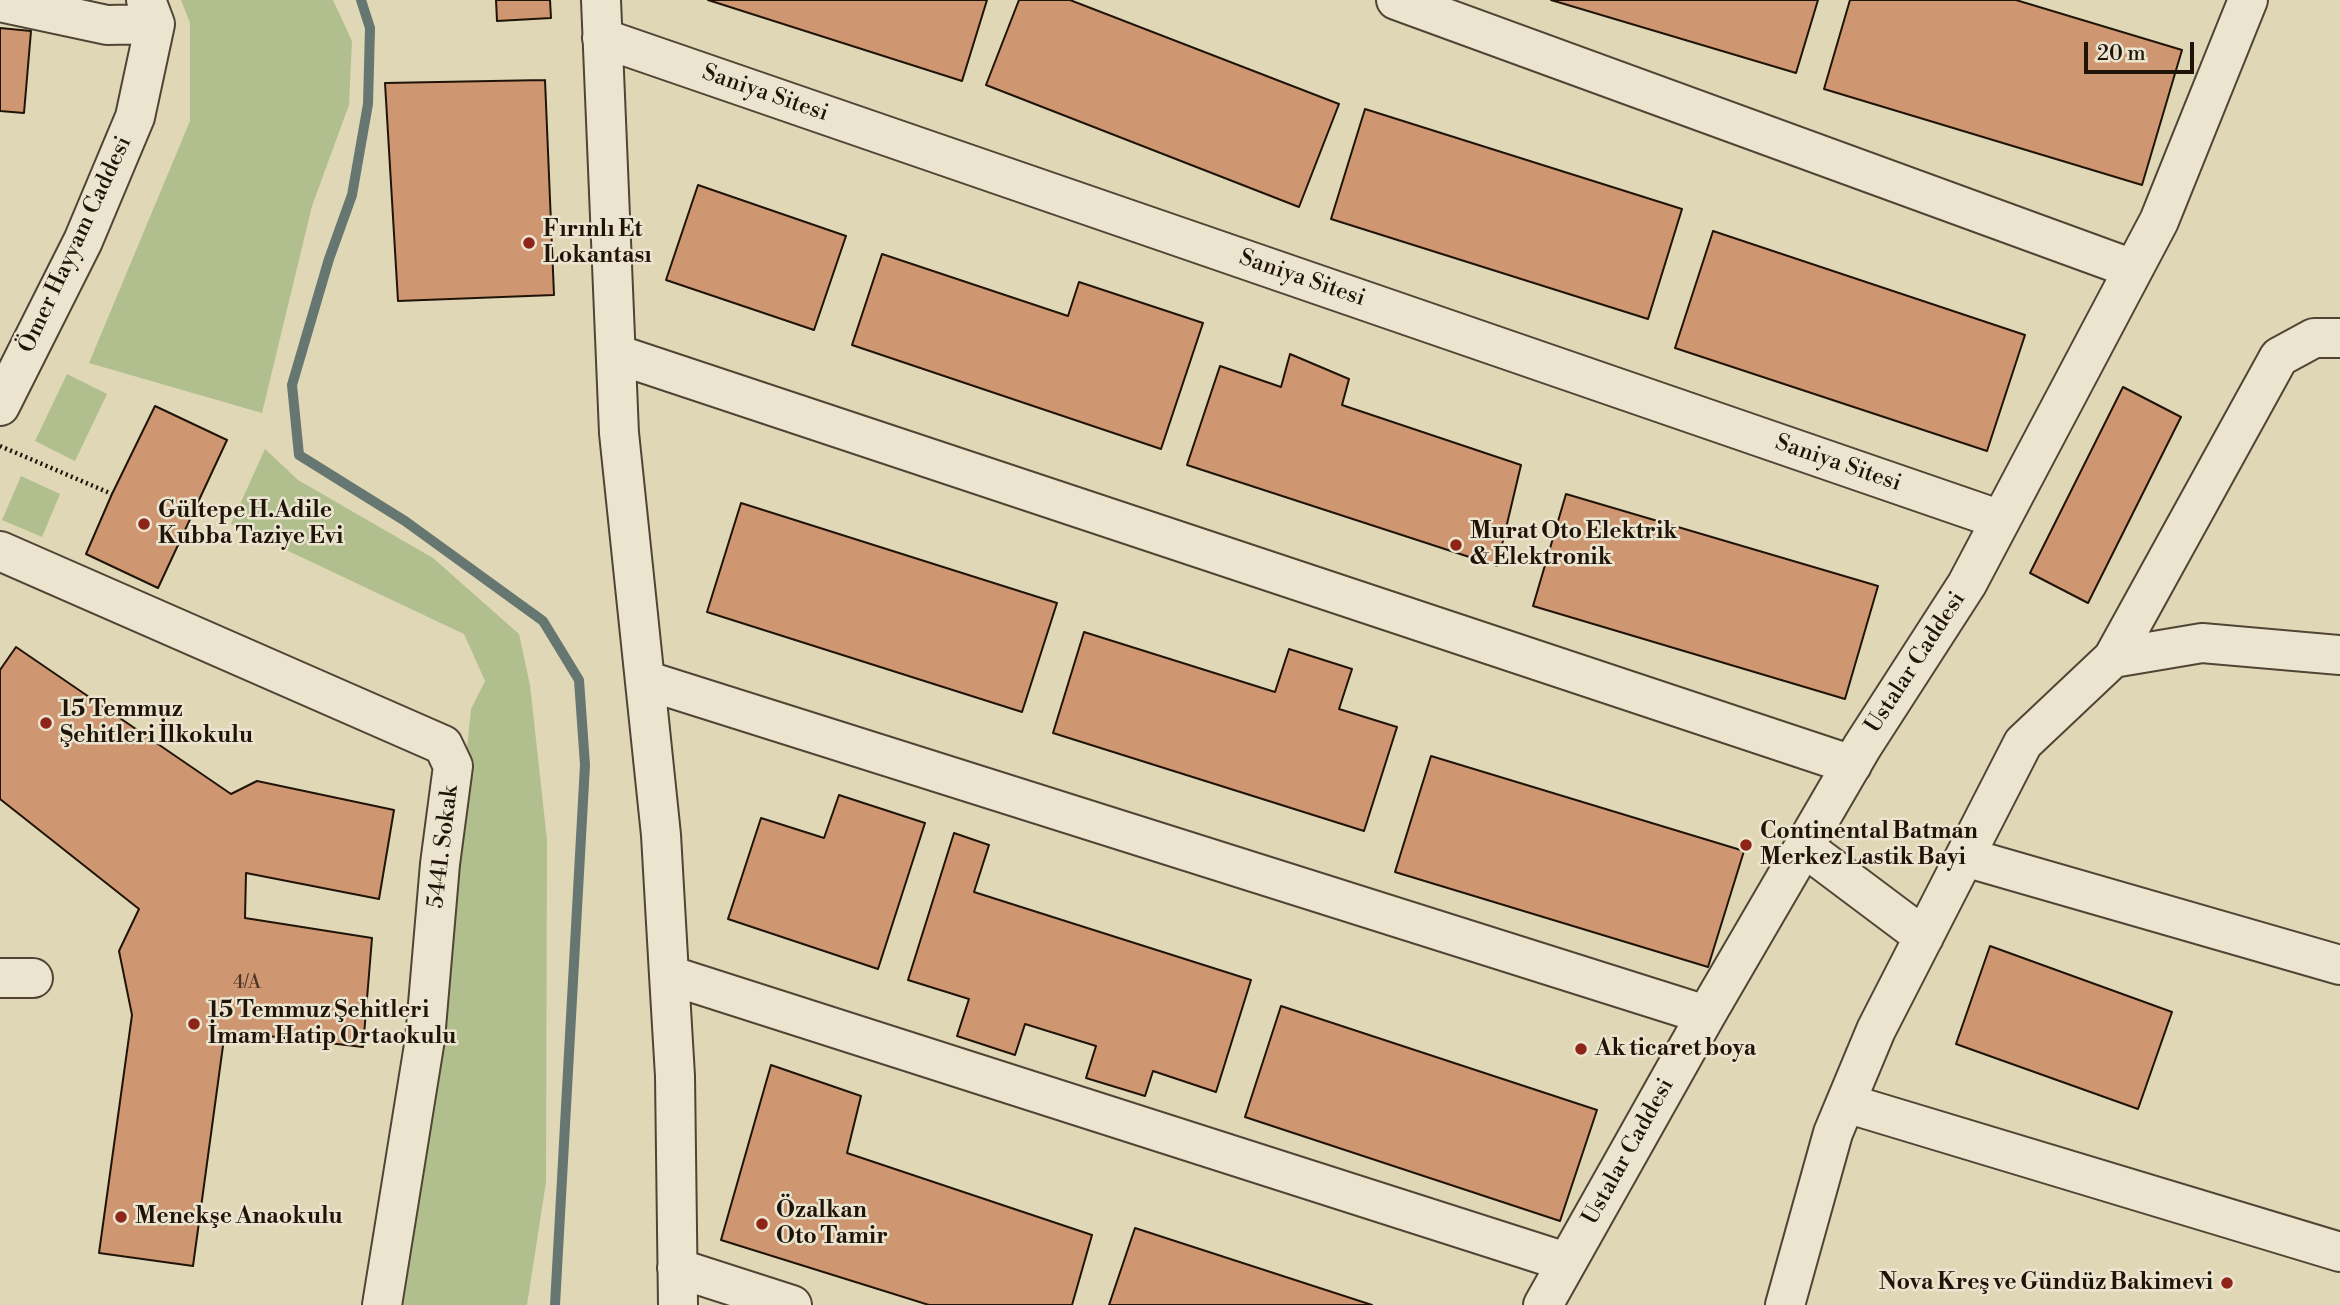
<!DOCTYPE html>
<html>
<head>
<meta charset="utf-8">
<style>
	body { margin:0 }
	#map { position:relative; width:2340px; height:1305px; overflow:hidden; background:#e0d7b6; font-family:"Libre Bodoni",serif }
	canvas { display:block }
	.scale { position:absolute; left:2084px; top:42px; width:110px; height:32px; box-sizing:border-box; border:4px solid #201409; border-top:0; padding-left:9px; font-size:21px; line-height:24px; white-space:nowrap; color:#201409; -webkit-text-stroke:5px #ebe5d0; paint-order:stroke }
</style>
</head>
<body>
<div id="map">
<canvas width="2340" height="1305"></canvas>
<div class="scale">20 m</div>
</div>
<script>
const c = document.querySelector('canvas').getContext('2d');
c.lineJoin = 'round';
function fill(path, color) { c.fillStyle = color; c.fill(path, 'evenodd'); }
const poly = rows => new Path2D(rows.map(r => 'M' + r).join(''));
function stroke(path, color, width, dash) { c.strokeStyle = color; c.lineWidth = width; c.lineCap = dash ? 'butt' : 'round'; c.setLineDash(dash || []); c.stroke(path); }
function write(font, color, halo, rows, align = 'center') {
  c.font = font + ' "Libre Bodoni",serif'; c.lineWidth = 5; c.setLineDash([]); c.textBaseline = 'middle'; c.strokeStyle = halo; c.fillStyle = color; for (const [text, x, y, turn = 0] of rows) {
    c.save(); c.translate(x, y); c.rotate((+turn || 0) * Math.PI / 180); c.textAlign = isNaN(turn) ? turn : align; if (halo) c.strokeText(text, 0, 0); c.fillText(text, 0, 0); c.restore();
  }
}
fill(poly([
	[181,0,333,0,352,41,349,105,312,206,262,413,89,363,190,121,190,23],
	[67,374,107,394,75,461,35,441],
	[265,449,298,480,433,558,519,634,530,685,547,840,546,1182,527,1305,399,1305,429,1123,471,709,485,681,464,634,231,524],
	[21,476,60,494,42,537,2,520]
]), '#b1be8e');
stroke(poly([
	[361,0,370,28,368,104,352,195,329,259,292,385,299,455,405,521,543,621,579,680,585,765,555,1305]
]), '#667670', 10);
const building = poly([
	[496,0,550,0,551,18,497,21,496,0],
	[708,0,987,0,962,81,708,0],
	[1019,0,1070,0,1339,104,1299,207,986,85,1019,0],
	[1551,0,1818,0,1796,73,1551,0],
	[1850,0,2016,0,2182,50,2142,185,1824,89,1850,0],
	[0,28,31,31,24,113,0,111,0,28],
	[545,80,554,295,398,301,385,83,545,80],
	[1365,109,1682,209,1648,319,1331,219,1365,109],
	[698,185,846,236,814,330,666,280,698,185],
	[1713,231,2025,335,1987,451,1675,348,1713,231],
	[882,254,1068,316,1079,282,1203,323,1161,449,852,345,882,254],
	[1290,354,1349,379,1342,405,1521,465,1497,566,1187,465,1220,366,1281,387,1290,354],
	[2123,387,2181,417,2088,603,2030,573,2123,387],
	[155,406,227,440,158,588,86,554,112,494,155,406],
	[1566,494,1878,586,1845,699,1533,606,1566,494],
	[741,503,1057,603,1022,712,707,612,741,503],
	[1084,632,1275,692,1289,649,1352,669,1339,709,1397,727,1364,831,1053,733,1084,632],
	[16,647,231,794,257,781,394,810,379,899,246,873,245,918,372,938,363,1047,225,1031,193,1266,99,1253,132,1015,119,951,139,909,0,799,0,670,16,647],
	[1431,756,1744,851,1708,967,1395,872,1431,756],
	[839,795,925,823,878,969,728,919,761,818,824,838,839,795],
	[954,833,989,845,974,892,1251,980,1216,1092,1153,1071,1145,1096,1086,1078,1096,1046,1025,1024,1015,1055,957,1036,969,999,908,980,954,833],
	[1990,946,2172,1012,2138,1109,1956,1044,1990,946],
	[1281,1006,1597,1110,1560,1221,1245,1117,1281,1006],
	[771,1065,861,1096,847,1153,1092,1235,1072,1305,929,1305,721,1240,771,1065],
	[1135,1228,1372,1305,1109,1305,1135,1228]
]);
fill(building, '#cf9771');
stroke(building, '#201409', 2);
const minor = poly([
	[601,0,619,433,661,835,669,975,675,1076,678,1305],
	[1396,0,2133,269],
	[0,2,107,25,155,24],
	[602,38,2001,520],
	[616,354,1852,765],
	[0,406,83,241,135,117,155,24,146,0],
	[0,551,443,745,453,766,440,864,425,1039,382,1305],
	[2113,658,2279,357,2314,338,2340,338],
	[645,680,1706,1015],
	[1804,847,1924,937],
	[1965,857,2340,965],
	[669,975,1566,1262],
	[0,978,33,978],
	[1846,1103,2340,1252],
	[677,1268,792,1305],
	[1543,1305,1706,1015,1862,747,1967,584,2159,221,2248,0],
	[1785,1305,1833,1133,1876,1030,2023,743,2113,658,2202,643,2340,655]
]);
stroke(minor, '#504534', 42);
stroke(poly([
	[0,446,112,494]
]), '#201409', 4.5, [2, 3.5]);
stroke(minor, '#ebe5d0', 38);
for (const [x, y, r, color] of [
	[529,243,7,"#8f2418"],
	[144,524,7,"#8f2418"],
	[1456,545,7,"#8f2418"],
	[46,723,7,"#8f2418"],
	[1746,845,7,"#8f2418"],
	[194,1024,7,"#8f2418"],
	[1581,1049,7,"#8f2418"],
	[121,1217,7,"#8f2418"],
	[762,1224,7,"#8f2418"],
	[2227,1283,7,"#8f2418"]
]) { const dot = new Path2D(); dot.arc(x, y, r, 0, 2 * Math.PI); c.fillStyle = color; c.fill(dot); stroke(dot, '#ebe5d0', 2.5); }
write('19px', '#4c3523', null, [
	["4/A",247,983]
]);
write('23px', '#201409', '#ebe5d0', [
	["Saniya Sitesi",765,94,19],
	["Ömer Hayyam Caddesi",76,245,-65],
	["Saniya Sitesi",1302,279,19],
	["Saniya Sitesi",1838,464,19],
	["Ustalar Caddesi",1916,663,-57],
	["5441. Sokak",444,847,-83],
	["Ustalar Caddesi",1629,1152,-61]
]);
write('bold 23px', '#201409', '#ebe5d0', [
	["Fırınlı Et",543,230],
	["Lokantası",543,256],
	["Gültepe H.Adile",158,511],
	["Kubba Taziye Evi",158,537],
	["Murat Oto Elektrik",1470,532],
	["& Elektronik",1470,558],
	["15 Temmuz",60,710],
	["Şehitleri İlkokulu",60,736],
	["Continental Batman",1760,832],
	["Merkez Lastik Bayi",1760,858],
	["15 Temmuz Şehitleri",208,1011],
	["İmam Hatip Ortaokulu",208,1037],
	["Ak ticaret boya",1595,1049],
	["Özalkan",776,1211],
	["Oto Tamir",776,1237],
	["Menekşe Anaokulu",135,1217],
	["Nova Kreş ve Gündüz Bakimevi",2213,1283,"right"]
], 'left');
</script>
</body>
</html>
